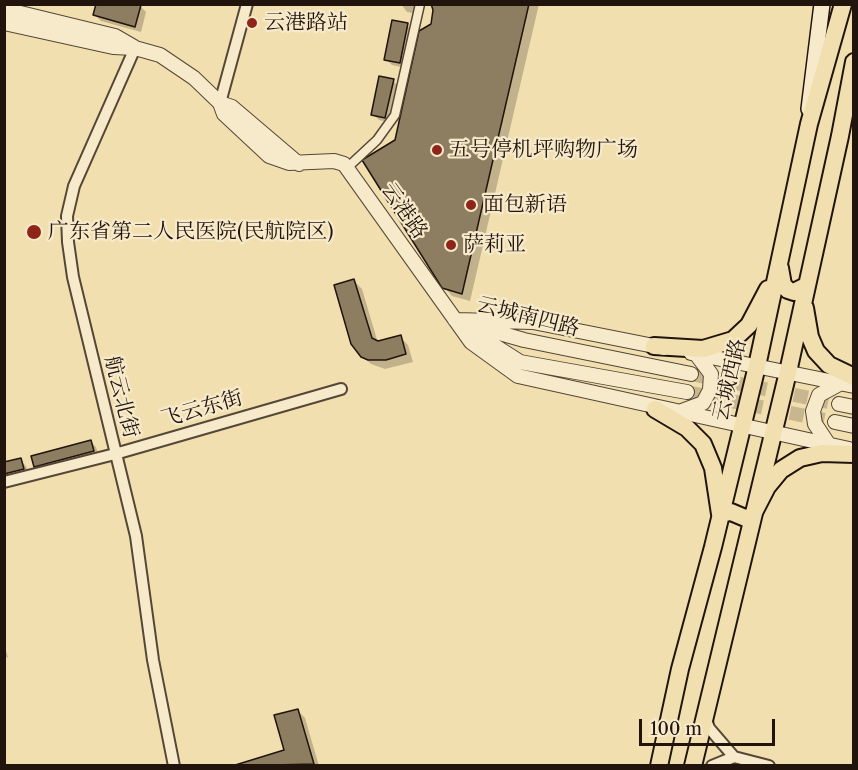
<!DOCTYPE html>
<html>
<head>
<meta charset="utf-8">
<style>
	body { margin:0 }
	#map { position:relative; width:858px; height:770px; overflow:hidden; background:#f2dfaf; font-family:"Libre Caslon Text",serif }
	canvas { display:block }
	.frame { position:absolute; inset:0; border:6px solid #21140d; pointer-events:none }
	.scale { position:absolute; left:639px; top:719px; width:136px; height:27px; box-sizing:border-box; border:3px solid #21140d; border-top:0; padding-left:8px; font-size:18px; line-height:21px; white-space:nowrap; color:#21140d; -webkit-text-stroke:4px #f7eacb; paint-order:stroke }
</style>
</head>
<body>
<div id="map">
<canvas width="858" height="770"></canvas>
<div class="frame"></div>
<div class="scale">100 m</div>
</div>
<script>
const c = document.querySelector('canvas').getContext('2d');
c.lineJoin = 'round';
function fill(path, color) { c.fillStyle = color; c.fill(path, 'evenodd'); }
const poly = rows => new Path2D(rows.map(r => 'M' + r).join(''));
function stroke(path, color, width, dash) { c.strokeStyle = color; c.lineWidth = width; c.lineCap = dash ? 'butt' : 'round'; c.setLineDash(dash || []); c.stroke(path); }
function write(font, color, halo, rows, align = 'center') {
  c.font = font + ' "Libre Caslon Text","Noto Serif SC",serif'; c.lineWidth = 4.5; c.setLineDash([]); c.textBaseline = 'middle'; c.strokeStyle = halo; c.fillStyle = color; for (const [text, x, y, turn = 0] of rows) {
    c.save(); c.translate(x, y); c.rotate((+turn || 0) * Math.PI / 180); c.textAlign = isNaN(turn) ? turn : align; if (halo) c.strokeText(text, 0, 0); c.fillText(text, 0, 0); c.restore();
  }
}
fill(poly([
	[401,4,422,4,420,14,407,12],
	[433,4,539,4,470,301,452,296,444,287,397,141,432,25,435,10],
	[140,6,146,12,141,32,101,21,95,15],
	[407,25,413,31,405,68,392,65,386,59],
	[393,81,399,87,391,123,379,120,373,114],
	[354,281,362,289,378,343,400,337,408,345,413,362,385,369,371,364,362,356],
	[90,441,96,447,99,456,41,472,35,466],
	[20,460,26,466,29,475,4,481,4,464],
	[4,645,8,657,4,658],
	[297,710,305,718,319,766,237,766,286,751]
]), '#0003');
const building = poly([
	[96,4,140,4,141,5,135,27,93,15,96,4],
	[431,4,529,4,462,294,442,288,362,160,395,140,419,31,431,24,433,10,431,4],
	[392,20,408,23,400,63,384,60,392,20],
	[379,76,394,79,385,118,371,115,379,76],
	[354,279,372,338,378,341,401,335,406,354,386,360,368,360,361,357,351,344,334,285,354,279],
	[91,440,94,451,34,467,31,456,91,440],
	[21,458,24,469,4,474,4,462,21,458],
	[298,709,314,764,232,766,284,750,274,715,298,709]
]);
fill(building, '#8e7e61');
stroke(building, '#21140d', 1.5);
stroke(poly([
	[691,374,839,404],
	[687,392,835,422]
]), '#c8b68f', 14, [14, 7]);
const pedestrian = poly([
	[348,167,377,140,395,115,420,4]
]);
const minor = poly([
	[135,48,74,186,67,216,68,242,73,277,136,536,153,660,174,766],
	[220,103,247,4],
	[4,482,115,454,341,389],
	[705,716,709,728,734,757,769,766],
	[712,766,734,757]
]);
const tertiary = poly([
	[4,9,115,36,134,47],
	[4,23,113,47,135,48,160,55,194,78,220,103,224,114,269,156,289,163,334,161,344,164,471,342,518,376,849,449],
	[220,103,232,107,299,164],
	[455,320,533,322,664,348],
	[462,325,520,362,687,392],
	[475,326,524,340,691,374],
	[691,353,854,386],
	[839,404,854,407],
	[679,412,703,403,710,390,711,374,696,354],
	[835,422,854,426],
	[829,445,815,424,813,411,819,395,841,383]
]);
const secondary = poly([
	[809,109,822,4]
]);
const primary = poly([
	[780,268,783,285,788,290,794,292,806,286],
	[805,308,810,337,816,351,829,365,854,377],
	[654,346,703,349,733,340,749,325,768,289],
	[655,409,687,428,703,444,713,468,720,514,731,512,750,520,767,487,781,470,800,458,822,453,854,454],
	[659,766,680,669,713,547,757,366,809,124,843,4],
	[693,766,788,372,840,136,854,62]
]);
stroke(pedestrian, '#554736', 11);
stroke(minor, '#554736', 14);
stroke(tertiary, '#554736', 16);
stroke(secondary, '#21140d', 18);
stroke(primary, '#21140d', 20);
stroke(pedestrian, '#f7eacb', 8);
stroke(minor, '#f7eacb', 10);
stroke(tertiary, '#f7eacb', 14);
stroke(secondary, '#f7eacb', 15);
stroke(primary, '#f2dfaf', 16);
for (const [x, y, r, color] of [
	[252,23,6,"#8f2418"],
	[437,150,6,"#8f2418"],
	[471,205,6,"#8f2418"],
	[34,232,8,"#8f2418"],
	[451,245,6,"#8f2418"]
]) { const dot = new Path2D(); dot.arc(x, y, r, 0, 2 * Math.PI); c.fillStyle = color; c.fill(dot); stroke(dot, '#f7eacb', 2); }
write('21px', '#21140d', '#f7eacb', [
	["云港路站",264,23],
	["五号停机坪购物广场",449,150],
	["面包新语",483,205],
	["广东省第二人民医院(民航院区)",48,232],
	["萨莉亚",463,245]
], 'left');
write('21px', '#21140d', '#f7eacb', [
	["云港路",404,211,55],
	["云城南四路",528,317,14],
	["云城西路",730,380,-77],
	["航云北街",121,397,76],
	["飞云东街",202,409,-16]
]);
</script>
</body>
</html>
